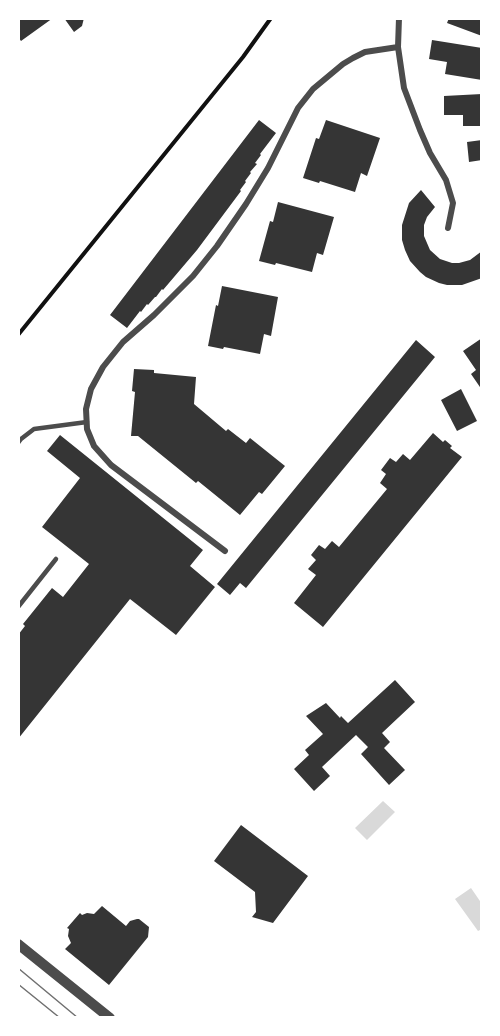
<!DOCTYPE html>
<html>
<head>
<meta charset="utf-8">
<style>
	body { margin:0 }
	#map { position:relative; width:500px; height:1036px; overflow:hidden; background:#fff; font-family:"Public Sans",sans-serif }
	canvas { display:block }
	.frame { position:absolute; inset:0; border:20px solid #fff; pointer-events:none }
</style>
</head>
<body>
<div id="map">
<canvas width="500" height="1036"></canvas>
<div class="frame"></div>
</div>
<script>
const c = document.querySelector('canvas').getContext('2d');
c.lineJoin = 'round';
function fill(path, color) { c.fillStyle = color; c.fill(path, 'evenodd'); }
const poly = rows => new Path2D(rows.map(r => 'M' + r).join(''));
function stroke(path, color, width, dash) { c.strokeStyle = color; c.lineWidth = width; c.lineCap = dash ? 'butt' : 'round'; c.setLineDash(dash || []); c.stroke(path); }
fill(poly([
	[383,801,395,812,367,840,355,828],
	[471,888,482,904,482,929,478,931,455,899]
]), '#d9d9d9');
fill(poly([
	[18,18,53,18,21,41,18,37],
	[64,18,84,18,82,26,74,32],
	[449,18,482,18,482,36,447,23],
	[432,40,482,48,482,80,445,74,447,62,429,59],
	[482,94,482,126,463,126,463,115,444,115,444,96],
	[259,120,276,133,260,154,261,155,255,163,257,164,250,172,251,173,245,181,246,182,240,190,241,191,197,250,163,290,162,289,156,297,155,297,148,305,147,304,141,312,140,311,127,328,110,315],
	[326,120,380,138,367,176,361,173,355,192,320,181,319,183,303,178,316,138,319,139],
	[482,140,482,160,469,162,467,142],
	[421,190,435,207,427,217,424,225,424,236,430,250,440,259,452,263,459,263,470,260,482,251,482,278,462,285,447,285,439,283,426,277,420,272,410,261,405,250,402,240,402,225,409,203],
	[278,202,334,217,323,255,317,253,312,272,276,263,275,265,259,261,270,221,273,222],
	[222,286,278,297,271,336,264,334,260,354,224,347,223,349,208,346,216,305,218,306],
	[482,338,482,390,471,374,476,370,463,351],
	[416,340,435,357,246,588,240,583,230,595,217,584],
	[134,369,154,370,154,373,196,377,194,404,226,431,228,429,246,443,250,438,285,466,262,494,259,492,240,515,198,481,196,483,138,436,131,436,135,392,132,391],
	[461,389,477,421,457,431,441,400],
	[433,433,443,442,445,440,452,446,450,448,462,457,323,627,294,603,316,575,308,569,316,560,311,555,319,545,325,549,332,541,339,547,387,489,380,483,386,474,381,470,390,458,396,462,403,454,410,460],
	[60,435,203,550,190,566,215,587,176,635,130,599,18,739,18,635,25,626,23,624,52,588,63,597,89,564,42,527,80,478,47,451],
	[395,680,415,702,382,733,390,742,384,748,405,770,389,785,361,754,368,747,356,735,322,767,330,776,314,791,294,769,309,755,305,750,323,734,306,716,326,703,340,718,341,716,348,723],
	[241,825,308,876,273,923,252,917,256,912,255,892,214,861],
	[102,906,126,926,130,921,137,919,139,919,149,927,148,937,109,985,65,949,71,943,68,936,69,929,67,928,80,913,82,915,87,913,94,914]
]), '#353535');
stroke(poly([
	[18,335,243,57,271,18]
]), '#111', 4);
stroke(poly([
	[18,443,21,439,34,429,87,422],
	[18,607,56,559]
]), '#4c4c4c', 4.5);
stroke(poly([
	[399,18,398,47,404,88,420,130,430,153,446,180,453,203,448,228],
	[225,551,111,465,94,446,87,429,86,409,91,389,103,367,123,342,154,315,193,276,217,246,246,204,268,168,298,108,313,89,343,64,353,58,365,52,398,47]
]), '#4c4c4c', 6);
stroke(poly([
	[18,944,110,1018]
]), '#4c4c4c', 10);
stroke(poly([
	[18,968,78,1018],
	[18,984,60,1018]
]), '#707070', 1.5);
</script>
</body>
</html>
